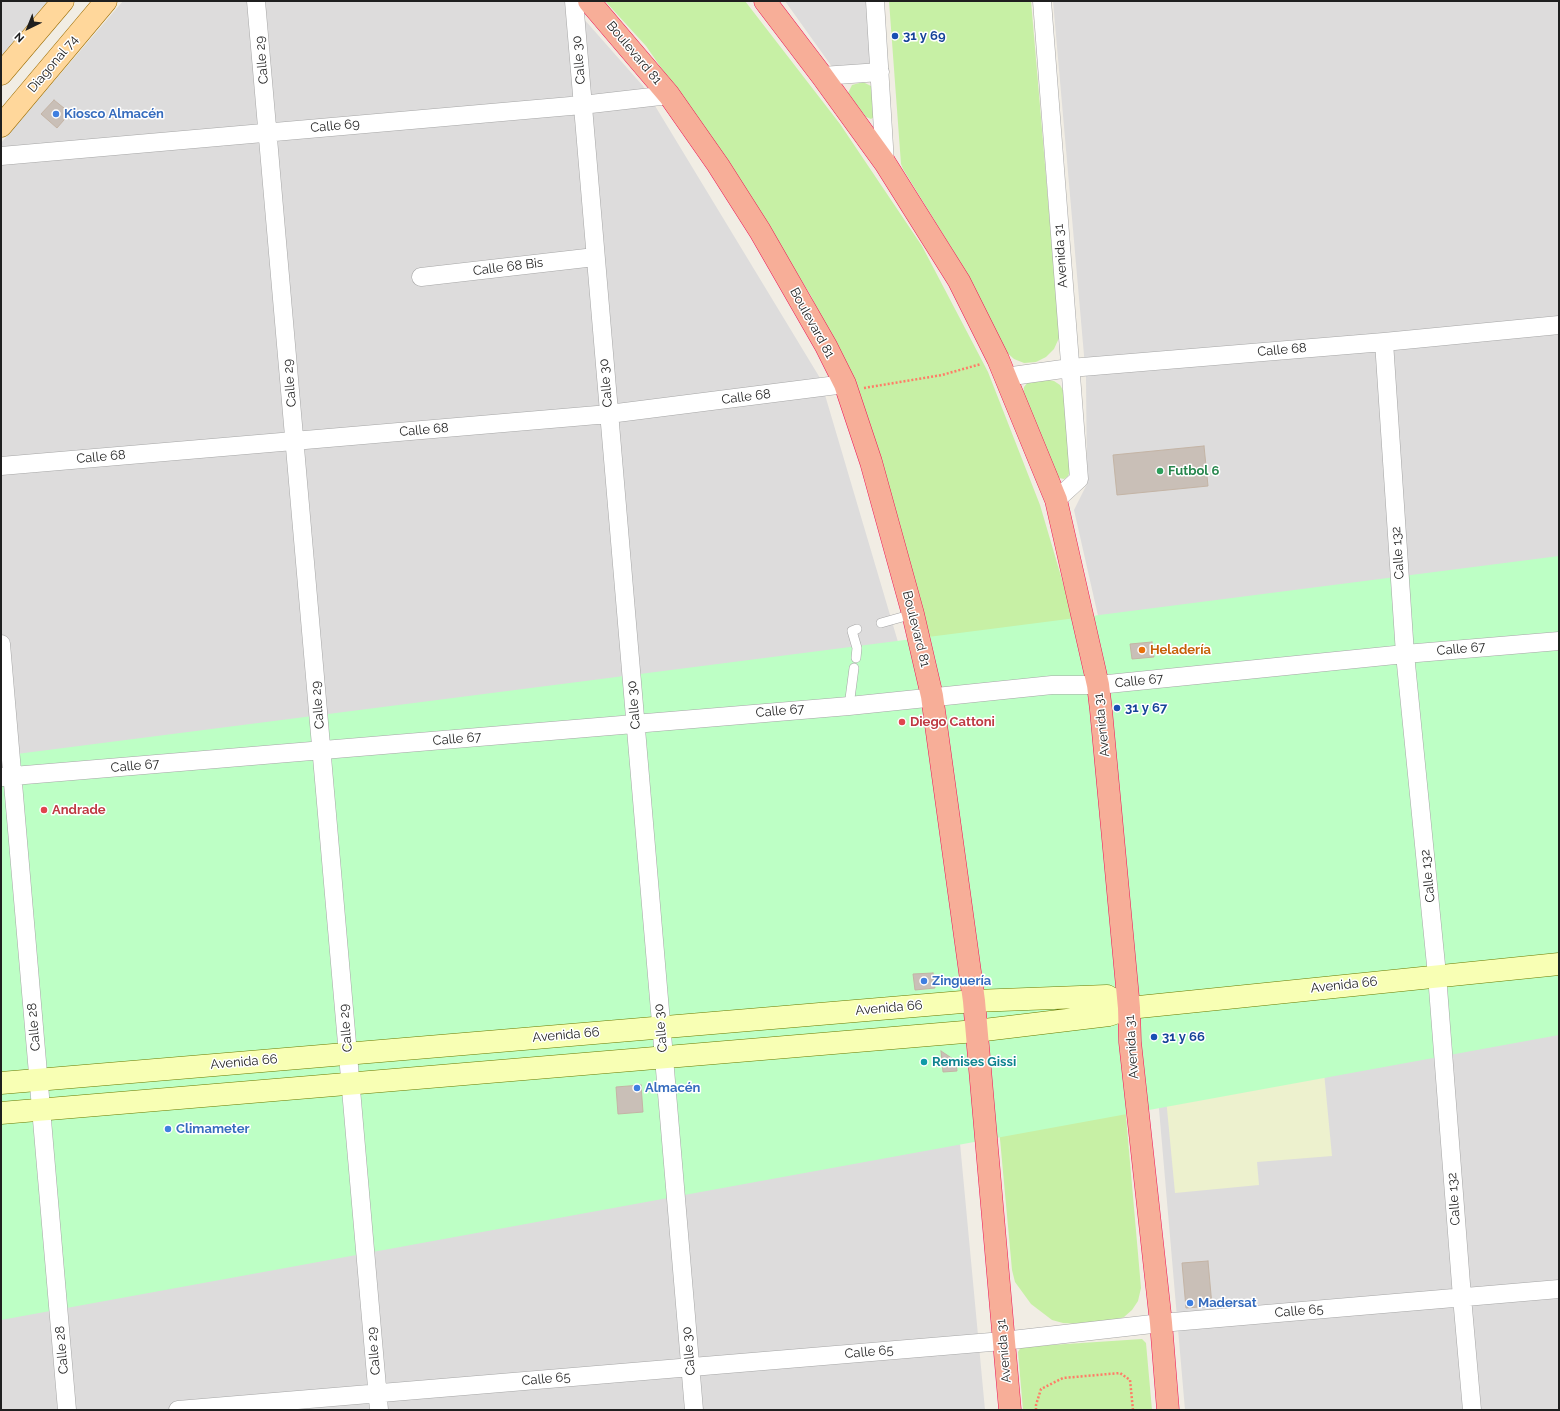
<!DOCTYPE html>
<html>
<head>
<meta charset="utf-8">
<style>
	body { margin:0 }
	#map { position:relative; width:1560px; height:1411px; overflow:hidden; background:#f1ede4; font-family:Raleway,sans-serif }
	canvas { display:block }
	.frame { position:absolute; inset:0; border:2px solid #1f1f1f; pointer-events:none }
	.north { position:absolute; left:8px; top:8px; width:40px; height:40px; -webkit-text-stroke:3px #fff; paint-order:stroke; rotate:223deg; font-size:11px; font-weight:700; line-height:16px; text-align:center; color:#1f1f1f }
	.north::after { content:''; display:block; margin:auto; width:14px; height:18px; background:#1f1f1f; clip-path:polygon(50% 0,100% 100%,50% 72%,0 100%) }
</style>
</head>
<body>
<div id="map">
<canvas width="1560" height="1411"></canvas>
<div class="frame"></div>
<div class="north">N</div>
</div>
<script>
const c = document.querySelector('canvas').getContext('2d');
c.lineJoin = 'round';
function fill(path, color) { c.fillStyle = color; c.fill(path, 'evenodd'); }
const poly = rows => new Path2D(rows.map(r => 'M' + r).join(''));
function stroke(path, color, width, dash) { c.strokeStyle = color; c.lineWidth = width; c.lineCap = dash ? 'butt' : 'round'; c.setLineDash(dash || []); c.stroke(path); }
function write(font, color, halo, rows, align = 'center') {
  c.font = font + ' Raleway,sans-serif'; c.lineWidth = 3; c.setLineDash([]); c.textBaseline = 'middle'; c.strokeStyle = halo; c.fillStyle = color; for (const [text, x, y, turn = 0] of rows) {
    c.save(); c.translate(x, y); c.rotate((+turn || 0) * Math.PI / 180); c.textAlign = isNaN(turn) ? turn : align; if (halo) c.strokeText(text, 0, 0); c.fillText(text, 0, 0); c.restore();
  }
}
fill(poly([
	[1,1,55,1,1,64],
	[123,1,568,1,643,86,820,378,911,686,1,1073,1,143],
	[785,1,869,1,874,66,835,71],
	[1053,1,1559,1,1559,955,1111,673,1074,510,1087,484,1086,378],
	[1559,977,1559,1410,1185,1410,1152,1028],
	[952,1058,985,1410,1,1410,1,1131]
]), '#dddcdc');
fill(poly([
	[1319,1020,1332,1156,1257,1162,1259,1185,1175,1193,1160,1035]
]), '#edf1ce');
fill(poly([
	[605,1,745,1,840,124,922,246,988,372,1040,505,1068,600,1082,670,941,680,863,403,811,296,746,190,646,46],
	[889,1,1031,1,1059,328,1059,338,1054,349,1046,357,1036,362,1024,363,1014,359,1005,351,973,286,954,252,903,169,901,164],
	[863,82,871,86,879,113,871,119,866,117,848,93,852,85],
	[1048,380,1054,381,1060,385,1064,392,1070,471,1068,476,1064,479,1059,478,1055,474,1023,393,1024,387,1028,382],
	[1118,1025,1141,1288,1138,1301,1132,1310,1124,1317,1115,1320,1079,1324,1063,1323,1052,1320,1031,1304,1015,1282,1012,1270,991,1041],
	[1142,1339,1146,1343,1152,1410,1023,1410,1018,1352,1021,1347]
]), '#c7f0a5');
fill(poly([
	[1559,556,1559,1035,1,1320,1,756]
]), '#bdffc5');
const building = poly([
	[54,100,70,113,57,128,41,114,54,100],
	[1204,446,1208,486,1117,495,1113,455,1204,446],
	[1152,642,1154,657,1132,659,1130,644,1152,642],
	[933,973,935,988,915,990,913,974,933,973],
	[941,1051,956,1061,957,1071,943,1072,941,1051],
	[641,1085,643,1112,618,1114,616,1087,641,1085],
	[1208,1261,1212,1306,1186,1308,1182,1263,1208,1261]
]);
fill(building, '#c9bfb7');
stroke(building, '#c4b4a5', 1);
const service = poly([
	[881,623,913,614],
	[856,658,857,648,852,631,857,629],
	[849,706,854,668]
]);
const minor = poly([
	[256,1,379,1410],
	[574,1,694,1410],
	[875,1,885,163],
	[1042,1,1079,479,1056,500],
	[822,76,880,72],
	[1,156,582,105,669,95],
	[421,277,595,257],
	[1384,342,1405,654,1437,975,1462,1297,1472,1410],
	[1005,377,1070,368,1384,342,1559,325],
	[1,466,609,414,845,384],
	[1,644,67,1410],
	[1,777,849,706,1052,685,1098,685,1405,654,1559,641],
	[178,1410,1003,1341,1161,1323,1559,1289]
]);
const secondary = poly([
	[1,1083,974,1001,1107,996,1129,1008],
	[1,1113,976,1031,1109,1015,1129,1008,1559,964]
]);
const primary = poly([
	[1,74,63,1],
	[1,126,106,1]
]);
const trunk = poly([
	[589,1,669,95,718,165,760,231,826,346,845,384,871,462,913,614,932,696,974,1001,1010,1410],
	[765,1,822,76,885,163,959,281,998,359,1056,500,1098,685,1101,710,1129,1008,1130,1042,1161,1323,1168,1410]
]);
stroke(service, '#a6a6a6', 10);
stroke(minor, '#a6a6a6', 19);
stroke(secondary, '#6a7c00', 23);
stroke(primary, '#9a6c00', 23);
stroke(trunk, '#ec1456', 23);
stroke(poly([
	[864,388,942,375,981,364],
	[1036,1410,1036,1405,1041,1389,1063,1378,1120,1373,1130,1380,1133,1410]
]), '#ff7c67', 2.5, [2, 2]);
stroke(service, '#fff', 9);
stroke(minor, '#fff', 18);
stroke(secondary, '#f8ffb4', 22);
stroke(primary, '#ffd79b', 22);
stroke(trunk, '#f7ae98', 22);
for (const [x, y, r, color] of [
	[895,36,4,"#1a4fb4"],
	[56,114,4,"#3f7fe0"],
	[1160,471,4,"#2e9e5b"],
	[1142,650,4,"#e8710a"],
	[1117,708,4,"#1a4fb4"],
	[902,722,4,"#e0444e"],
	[44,810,4,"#e0444e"],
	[924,981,4,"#3f7fe0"],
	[1154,1037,4,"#1a4fb4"],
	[924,1062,4,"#0f9aa8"],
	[637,1088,4,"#3f7fe0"],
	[168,1129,4,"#3f7fe0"],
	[1190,1303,4,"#3f7fe0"]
]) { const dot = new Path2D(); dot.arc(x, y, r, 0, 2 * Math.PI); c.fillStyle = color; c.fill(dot); stroke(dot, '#fff', 1.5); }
write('bold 13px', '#164399', '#fff', [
	["31 y 69",903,36],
	["31 y 67",1125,708],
	["31 y 66",1162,1037]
], 'left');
write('13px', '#1f1f1f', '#fff', [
	["Boulevard 81",634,53,50],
	["Calle 29",262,60,-95],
	["Calle 30",579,60,-95],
	["Diagonal 74",53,64,-50],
	["Calle 69",335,126,-5],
	["Avenida 31",1061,256,-94],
	["Calle 68 Bis",508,267,-7],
	["Boulevard 81",812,323,61],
	["Calle 68",1282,350,-5],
	["Calle 29",290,383,-95],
	["Calle 30",606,383,-95],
	["Calle 68",746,397,-7],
	["Calle 68",424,430,-5],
	["Calle 68",101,457,-5],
	["Calle 132",1398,553,-94],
	["Boulevard 81",916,629,76],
	["Calle 67",1461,649,-5],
	["Calle 67",1139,681,-6],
	["Calle 29",318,705,-95],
	["Calle 30",634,705,-95],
	["Calle 67",780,711,-5],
	["Avenida 31",1102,725,-96],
	["Calle 67",457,739,-5],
	["Calle 67",135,766,-5],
	["Calle 132",1428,876,-96],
	["Avenida 66",1344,985,-6],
	["Avenida 66",889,1008,-5],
	["Calle 28",34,1027,-95],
	["Calle 29",346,1028,-95],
	["Calle 30",661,1028,-95],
	["Avenida 66",566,1035,-5],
	["Avenida 31",1132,1047,-94],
	["Avenida 66",244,1062,-5],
	["Calle 132",1454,1199,-94],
	["Calle 65",1299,1311,-5],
	["Calle 28",62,1350,-95],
	["Calle 29",374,1351,-95],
	["Calle 30",689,1351,-95],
	["Avenida 31",1004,1351,-95],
	["Calle 65",869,1352,-5],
	["Calle 65",546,1379,-5]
]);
write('bold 13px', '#366cbe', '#fff', [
	["Kiosco Almacén",64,114],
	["Zinguería",932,981],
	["Almacén",645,1088],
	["Climameter",176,1129],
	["Madersat",1198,1303]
], 'left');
write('bold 13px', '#27864d', '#fff', [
	["Futbol 6",1168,471]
], 'left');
write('bold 13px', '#c56008', '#fff', [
	["Heladería",1150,650]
], 'left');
write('bold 13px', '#be3a42', '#fff', [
	["Diego Cattoni",910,722],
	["Andrade",52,810]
], 'left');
write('bold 13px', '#0d838f', '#fff', [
	["Remises Gissi",932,1062]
], 'left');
</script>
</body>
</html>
